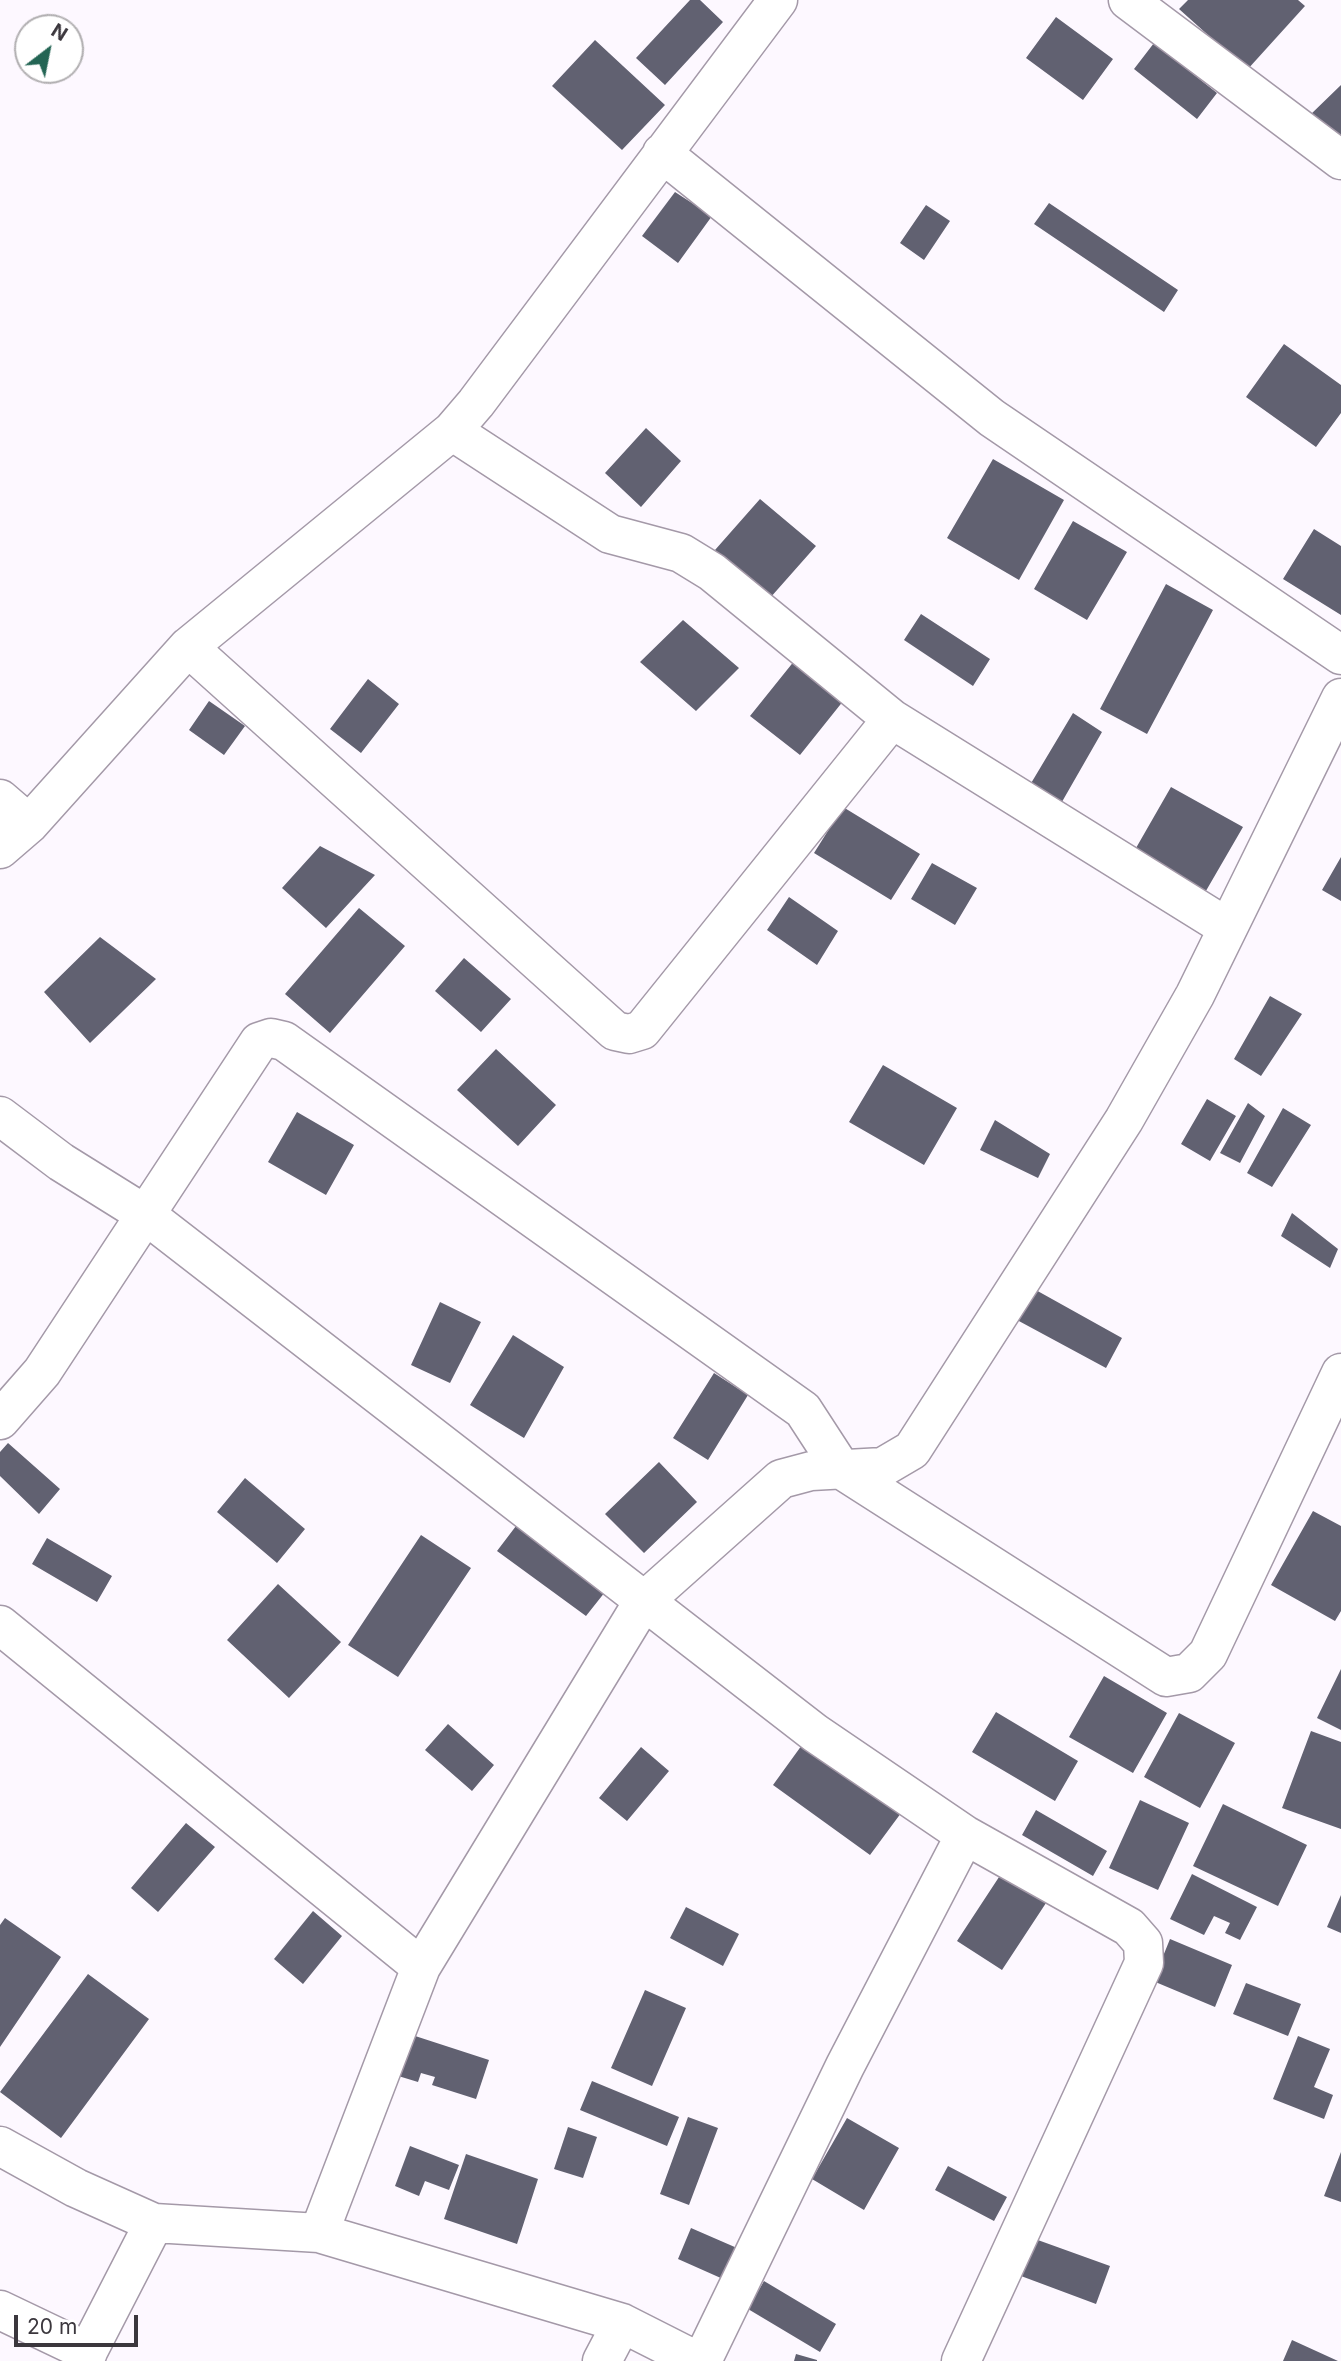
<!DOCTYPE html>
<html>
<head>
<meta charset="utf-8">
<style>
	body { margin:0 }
	#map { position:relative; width:1341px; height:2361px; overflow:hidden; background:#fdf8ff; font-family:Inter,sans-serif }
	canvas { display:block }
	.north { position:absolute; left:14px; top:14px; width:70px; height:70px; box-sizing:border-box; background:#fff; border:2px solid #b1afb1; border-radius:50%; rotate:32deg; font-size:19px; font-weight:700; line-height:28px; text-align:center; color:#3b373d }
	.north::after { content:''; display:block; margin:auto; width:24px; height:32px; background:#236554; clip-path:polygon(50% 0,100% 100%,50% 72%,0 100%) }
	.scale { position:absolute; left:14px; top:2315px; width:124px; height:32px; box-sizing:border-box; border:4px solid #3b373d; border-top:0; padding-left:9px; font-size:21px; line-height:24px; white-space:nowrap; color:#3b373d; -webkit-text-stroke:5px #fff; paint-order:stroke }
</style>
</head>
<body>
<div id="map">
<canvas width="1341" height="2361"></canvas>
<div class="north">N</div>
<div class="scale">20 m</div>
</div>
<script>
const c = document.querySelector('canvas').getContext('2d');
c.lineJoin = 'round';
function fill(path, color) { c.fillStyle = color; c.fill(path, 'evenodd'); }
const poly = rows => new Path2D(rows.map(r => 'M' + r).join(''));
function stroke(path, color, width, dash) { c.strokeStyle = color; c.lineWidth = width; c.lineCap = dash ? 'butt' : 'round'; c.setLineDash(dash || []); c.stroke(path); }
fill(poly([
	[690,0,700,0,723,22,665,85,636,58],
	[1188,0,1298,0,1305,6,1247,70,1179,9],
	[1056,17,1113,59,1083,100,1026,58],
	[595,40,665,105,622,150,552,86],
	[1154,43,1217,93,1197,119,1134,69],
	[1341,85,1341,148,1309,116],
	[675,192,712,216,678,263,642,236],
	[1049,203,1178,290,1164,312,1034,224],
	[926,205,950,221,924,260,900,243],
	[1284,344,1341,385,1341,413,1316,447,1246,397],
	[646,428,681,461,641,507,605,473],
	[993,459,1064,500,1019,580,947,538],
	[760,499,816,546,770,598,715,550],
	[1073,521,1127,552,1087,620,1034,589],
	[1314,529,1341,546,1341,615,1283,579],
	[1166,584,1213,610,1147,734,1100,709],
	[921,614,990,659,973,686,904,640],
	[683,620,739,668,696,711,640,662],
	[795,660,844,700,800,755,750,716],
	[368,679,399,704,361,753,330,729],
	[209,701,245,726,224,755,189,730],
	[1073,713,1102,732,1055,814,1024,795],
	[1171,787,1243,827,1203,896,1132,855],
	[843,807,920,854,891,900,814,853],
	[320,846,375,875,326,928,282,888],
	[1341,857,1341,901,1322,890],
	[932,863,977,888,955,925,911,899],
	[789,897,838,931,817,965,767,930],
	[359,908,405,946,330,1033,285,994],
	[100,937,156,979,90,1043,44,992],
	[464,958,511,999,481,1032,435,991],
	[1270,996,1302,1014,1261,1076,1234,1059],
	[496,1049,556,1105,518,1146,457,1090],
	[883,1065,957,1108,924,1165,849,1122],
	[1207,1099,1236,1116,1210,1161,1181,1144],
	[1248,1103,1265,1116,1240,1163,1220,1153],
	[1283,1108,1311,1125,1272,1187,1247,1173],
	[297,1112,354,1145,326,1195,268,1162],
	[995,1120,1050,1154,1038,1178,980,1150],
	[1292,1213,1338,1249,1330,1268,1281,1236],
	[1034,1289,1122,1338,1106,1368,1017,1320],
	[440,1302,481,1322,450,1383,411,1365],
	[513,1335,564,1367,524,1438,470,1405],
	[714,1373,748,1395,708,1460,673,1438],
	[8,1443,60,1489,39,1514,0,1476,0,1452],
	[659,1462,697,1502,644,1553,605,1514],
	[245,1478,305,1529,277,1563,217,1512],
	[1313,1511,1341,1526,1341,1611,1335,1621,1271,1585],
	[516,1526,605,1592,586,1616,497,1551],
	[421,1535,471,1568,398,1677,348,1645],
	[47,1538,112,1576,97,1602,32,1564],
	[278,1584,341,1642,289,1698,227,1640],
	[1341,1669,1341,1730,1317,1718],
	[1104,1676,1167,1713,1133,1773,1069,1737],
	[996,1712,1078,1761,1055,1801,972,1752],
	[1179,1713,1235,1743,1200,1808,1144,1777],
	[448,1724,494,1765,472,1791,425,1750],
	[1311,1731,1341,1742,1341,1829,1282,1808],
	[807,1738,904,1809,870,1855,773,1785],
	[641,1747,669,1771,627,1821,599,1798],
	[1140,1800,1189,1823,1158,1890,1109,1868],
	[1223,1804,1307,1845,1278,1906,1193,1866],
	[1036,1810,1107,1851,1093,1876,1022,1835],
	[186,1823,215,1847,158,1912,131,1888],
	[1001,1874,1046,1903,1002,1970,957,1941],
	[1192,1874,1257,1907,1240,1940,1225,1933,1230,1923,1214,1916,1204,1935,1170,1919],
	[1341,1895,1341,1933,1327,1927],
	[686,1907,739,1934,723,1966,670,1938],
	[313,1911,342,1936,303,1984,274,1959],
	[5,1918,61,1957,0,2047,0,1925],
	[1170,1939,1232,1965,1215,2007,1153,1981],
	[88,1974,149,2019,61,2138,0,2092],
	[1246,1983,1301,2004,1288,2036,1233,2014],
	[645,1990,686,2008,652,2086,611,2068],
	[409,2034,489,2060,476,2099,432,2085,435,2077,421,2073,418,2082,395,2075],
	[1298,2036,1330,2049,1314,2087,1333,2095,1324,2119,1273,2099],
	[592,2081,679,2117,667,2146,580,2110],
	[688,2117,718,2128,689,2205,660,2194],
	[847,2118,899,2148,864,2210,812,2179],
	[568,2127,597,2137,583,2178,554,2169],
	[410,2146,459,2165,449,2190,425,2181,419,2196,395,2186],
	[1341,2152,1341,2202,1324,2196],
	[466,2154,538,2179,517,2244,444,2219],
	[948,2166,1007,2197,994,2221,935,2190],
	[691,2228,737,2248,723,2279,678,2259],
	[1035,2239,1110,2266,1096,2304,1021,2276],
	[764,2281,836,2324,820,2352,748,2309],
	[1292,2340,1338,2361,1283,2361],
	[796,2354,817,2360,817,2361,794,2361]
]), '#616171');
const minor = poly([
	[1128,0,1341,160],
	[662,153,992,418,1341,655],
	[452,431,610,534,681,553,712,572,892,719,1228,928],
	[188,647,615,1031,629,1034,642,1030,892,719],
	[0,799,29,824],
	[0,849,29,824,188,647,452,431,476,403,778,0],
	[0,1116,61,1162,146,1215,815,1733,965,1835,1129,1927,1143,1943,1144,1963,961,2361],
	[0,1420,42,1372,259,1042,271,1038,284,1041,803,1410,842,1470,1166,1677,1189,1673,1208,1654,1341,1373],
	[0,1625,421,1967],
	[0,2146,76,2188,154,2223,319,2233,622,2323,697,2361],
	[319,2233,421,1967,643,1602,781,1479,811,1471,883,1467,912,1450,1124,1120,1195,995,1341,698],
	[0,2310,88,2352],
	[83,2361,154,2223],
	[602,2361,622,2323],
	[702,2361,845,2066,965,1835]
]);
stroke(minor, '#a499a8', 41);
stroke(minor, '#fff', 38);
</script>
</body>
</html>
